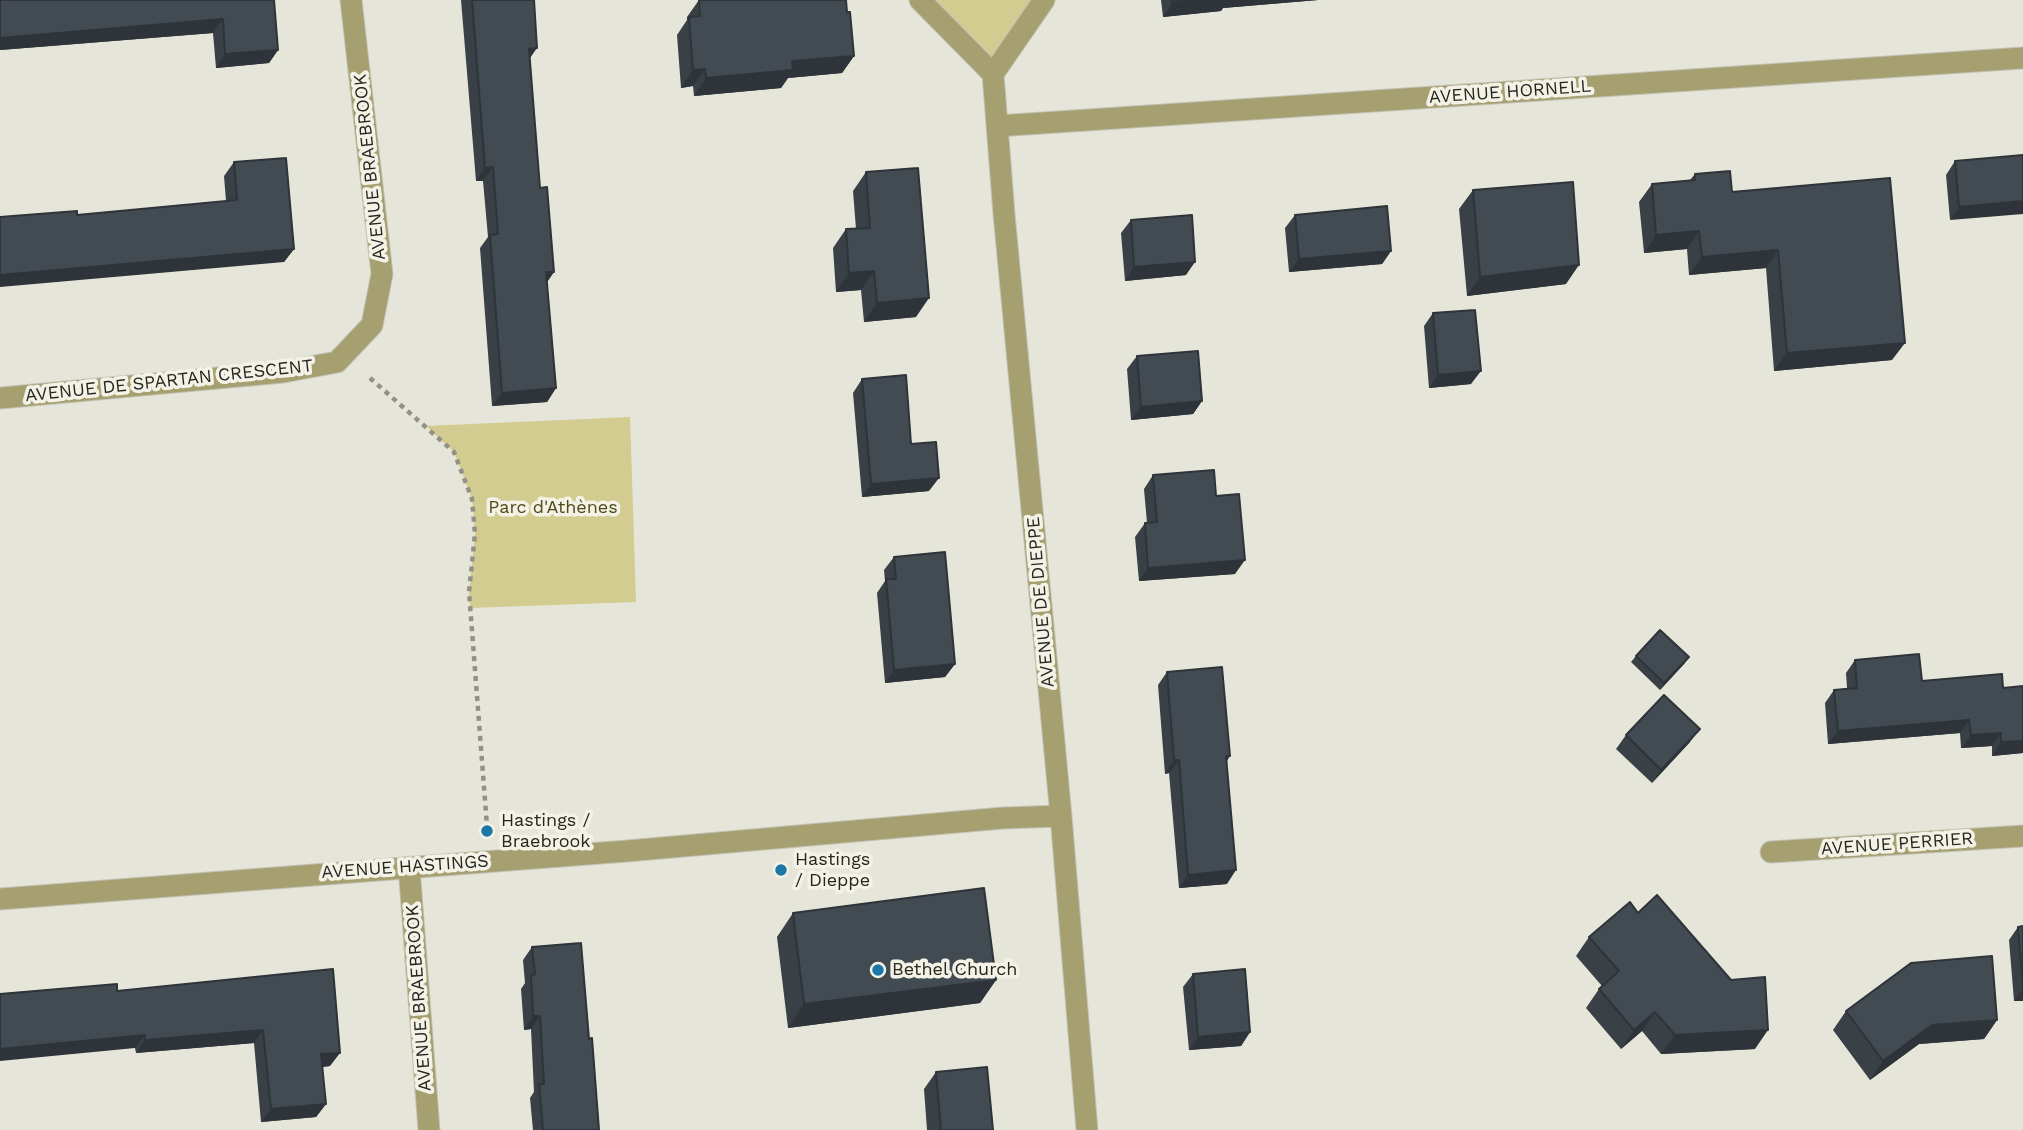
<!DOCTYPE html>
<html>
<head>
<meta charset="utf-8">
<style>
	body { margin:0 }
	canvas { display:block; background:#e6e5d9 }
</style>
</head>
<body>
<canvas width="2023" height="1130"></canvas>
<script>
const c = document.querySelector('canvas').getContext('2d');
c.lineJoin = 'round';
function fill(path, color) { c.fillStyle = color; c.fill(path, 'evenodd'); }
const poly = rows => new Path2D(rows.map(r => 'M' + r).join(''));
function stroke(path, color, width, dash) { c.strokeStyle = color; c.lineWidth = width; c.lineCap = dash ? 'butt' : 'round'; c.setLineDash(dash || []); c.stroke(path); }
function write(font, color, halo, rows, align = 'center') {
  c.font = font + ' "Work Sans",sans-serif'; c.lineWidth = 7; c.setLineDash([]); c.textBaseline = 'middle'; c.strokeStyle = halo; c.fillStyle = color; for (const [text, x, y, turn = 0] of rows) {
    c.save(); c.translate(x, y); c.rotate((+turn || 0) * Math.PI / 180); c.textAlign = isNaN(turn) ? turn : align; if (halo) c.strokeText(text, 0, 0); c.fillText(text, 0, 0); c.restore();
  }
}
fill(poly([
	[920,0,1044,0,993,74],
	[630,417,636,602,470,608,469,592,475,534,472,499,454,452,426,426]
]), '#d3cc91');
const street = poly([
	[920,0,993,74],
	[1044,0,993,74,1004,214,1061,816,1087,1130],
	[997,126,2023,58],
	[0,398,283,372,337,362,372,325,382,274,351,0],
	[1771,852,2023,836],
	[409,867,429,1130],
	[0,899,627,851,1003,818,1061,816]
]);
stroke(street, '#c3c3b8', 23);
stroke(poly([
	[370,378,454,452,472,499,475,534,469,592,487,826]
]), '#929188', 4.5, [5, 5]);
stroke(street, '#a6a071', 21);
fill(poly([
	[0,0,274,0,278,50,269,63,216,68,213,33,0,50],
	[461,0,534,0,530,59,540,188,554,272,547,282,556,388,547,402,492,406,480,248,488,237,483,181,476,181],
	[699,0,847,12,854,56,842,73,788,78,781,88,694,96,693,86,681,88,677,35,687,20,687,17],
	[1161,0,1318,0,1223,8,1221,11,1163,17],
	[2023,155,1950,220,1946,175,1955,161],
	[234,162,294,249,284,262,77,215,226,201,224,176],
	[866,172,916,317,864,322,861,290,836,292,833,248,846,229,856,229,853,191],
	[1695,174,1732,192,1892,360,1774,371,1766,268,1689,275,1687,249,1644,253,1639,202,1652,184,1690,180],
	[1473,190,1566,284,1467,296,1459,209],
	[1295,215,1391,251,1382,264,1289,272,1285,228],
	[1131,220,1186,275,1125,281,1121,233],
	[1433,313,1471,384,1429,388,1424,326],
	[1137,356,1202,401,1193,414,1131,420,1127,369],
	[862,379,911,444,929,491,862,497,853,393],
	[1153,475,1216,496,1235,574,1139,581,1135,537,1145,523,1147,523,1144,489],
	[894,557,955,664,945,677,885,683,877,593,885,581,884,570],
	[1636,656,1689,657,1684,664,1660,690,1631,662],
	[1855,660,1922,681,2003,688,2023,753,1992,756,1992,746,1961,748,1960,733,1828,744,1825,703,1834,690,1847,688,1846,673],
	[1167,672,1230,756,1227,761,1227,884,1179,888,1169,773,1165,774,1158,685],
	[1626,735,1690,742,1652,783,1616,749],
	[793,913,996,980,980,1003,788,1028,777,937],
	[2023,926,2023,1001,2014,1001,2009,940,2018,927],
	[1589,937,1755,1049,1661,1054,1642,1031,1621,1049,1586,1008,1599,989,1602,986,1576,956],
	[532,947,589,1039,599,1130,533,1130,530,1098,534,1092,531,1029,524,1030,521,989,525,983,523,960],
	[333,969,330,1066,322,1067,326,1104,316,1117,261,1122,254,1043,136,1053,135,1048,117,991],
	[1193,974,1250,1032,1241,1046,1189,1050,1183,987],
	[1846,1011,1997,1020,1984,1039,1919,1044,1870,1080,1833,1030],
	[936,1072,993,1130,927,1130,924,1089]
]), '#394046');
fill(poly([
	[1208,0,1318,0,1223,8,1221,11,1163,17,1172,3],
	[223,19,213,33,0,50,0,38],
	[537,48,528,61,529,49],
	[278,50,269,63,216,68,225,54],
	[854,56,842,73,788,78,781,88,694,96,706,78,792,61],
	[705,69,693,86,681,88,693,70],
	[493,167,483,181,476,181,485,168],
	[2023,201,2023,214,1950,220,1959,207],
	[1699,231,1687,249,1644,253,1656,235],
	[294,249,284,262,0,287,0,275],
	[1778,250,1766,268,1689,275,1702,257],
	[1391,251,1382,264,1289,272,1299,259],
	[1195,262,1186,275,1125,281,1134,267],
	[1579,265,1566,284,1467,296,1480,277],
	[874,271,861,290,836,292,849,273],
	[546,272,554,272,545,285],
	[929,298,916,317,864,322,877,303],
	[1905,343,1892,360,1774,371,1787,353],
	[1481,371,1471,384,1429,388,1438,375],
	[556,388,547,402,492,406,502,393],
	[1202,401,1193,414,1131,420,1141,407],
	[939,478,929,491,862,497,871,484],
	[1245,560,1235,574,1139,581,1148,568],
	[1689,657,1684,664,1660,690,1664,683],
	[955,664,945,677,885,683,894,670],
	[1969,720,1960,733,1828,744,1838,731],
	[1700,729,1690,742,1652,783,1661,770],
	[2001,733,1992,746,1961,748,1971,735],
	[2023,741,2023,753,1992,756,2001,742],
	[1174,760,1179,760,1169,773,1165,774],
	[1236,870,1227,884,1179,888,1188,875],
	[996,980,980,1003,788,1028,804,1004],
	[2023,988,2023,1001,2014,1001],
	[1655,1012,1642,1031,1621,1049,1634,1030],
	[533,1016,540,1016,531,1029,524,1030],
	[1997,1020,1984,1039,1919,1044,1870,1080,1883,1061,1932,1025],
	[263,1030,254,1043,136,1053,145,1040],
	[1768,1030,1755,1049,1661,1054,1675,1035],
	[1250,1032,1241,1046,1189,1050,1198,1037],
	[145,1035,135,1048,0,1061,0,1049],
	[340,1053,330,1066,311,1068,321,1054],
	[326,1104,316,1117,261,1122,271,1109]
]), '#2e3439');
const building = poly([
	[0,0,274,0,278,50,225,54,223,19,0,38,0,0],
	[472,0,534,0,537,48,529,49,540,188,547,187,554,272,546,272,556,388,502,393,490,235,498,234,493,167,485,168,472,0],
	[699,0,846,0,847,12,850,12,854,56,792,61,793,70,706,78,705,69,693,70,689,17,700,16,699,0],
	[1172,0,1208,0,1172,3,1172,0],
	[2023,155,2023,201,1959,207,1955,161,2023,155],
	[286,158,294,249,0,275,0,217,77,211,77,215,237,200,234,162,286,158],
	[918,168,929,298,877,303,874,271,849,273,846,229,870,228,866,172,918,168],
	[1730,171,1732,192,1890,178,1905,343,1787,353,1778,250,1702,257,1699,231,1656,235,1652,184,1695,180,1695,174,1730,171],
	[1573,182,1579,265,1480,277,1473,190,1573,182],
	[1387,206,1391,251,1299,259,1295,215,1387,206],
	[1192,215,1195,262,1134,267,1131,220,1192,215],
	[1475,310,1481,371,1438,375,1433,313,1475,310],
	[1198,351,1202,401,1141,407,1137,356,1198,351],
	[906,375,911,444,936,442,939,478,871,484,862,379,906,375],
	[1214,470,1216,496,1239,494,1245,560,1148,568,1145,523,1157,522,1153,475,1214,470],
	[945,552,955,664,894,670,886,579,896,579,894,557,945,552],
	[1660,630,1689,657,1664,683,1636,656,1660,630],
	[1919,654,1922,681,2002,674,2003,688,2023,686,2023,741,2001,742,2001,733,1971,735,1969,720,1838,731,1834,690,1857,688,1855,660,1919,654],
	[1222,667,1230,756,1226,756,1236,870,1188,875,1179,760,1174,760,1167,672,1222,667],
	[1664,695,1700,729,1661,770,1626,735,1664,695],
	[984,888,996,980,804,1004,793,913,984,888],
	[1657,895,1731,980,1765,977,1768,1030,1675,1035,1655,1012,1634,1030,1599,989,1619,971,1589,937,1630,902,1638,913,1657,895],
	[2023,926,2023,988,2018,927,2023,926],
	[581,943,589,1039,592,1038,599,1130,543,1130,539,1084,544,1084,540,1016,533,1016,531,976,535,974,532,947,581,943],
	[1992,956,1997,1020,1932,1025,1883,1061,1846,1011,1911,963,1992,956],
	[333,969,340,1053,321,1054,326,1104,271,1109,263,1030,145,1040,145,1035,0,1049,0,994,117,984,117,991,333,969],
	[1245,969,1250,1032,1198,1037,1193,974,1245,969],
	[987,1067,993,1130,941,1130,936,1072,987,1067]
]);
fill(building, '#424b51');
stroke(building, '#2e3439', 2);
for (const [x, y, r, color] of [
	[487,831,7,"#1b78a6"],
	[781,870,7,"#1b78a6"],
	[878,970,7,"#1b78a6"]
]) { const dot = new Path2D(); dot.arc(x, y, r, 0, 2 * Math.PI); c.fillStyle = color; c.fill(dot); stroke(dot, '#f4f2e6', 2.5); }
write('18px', '#262621', '#f4f2e6', [
	["AVENUE HORNELL",1510,92,-4],
	["AVENUE BRAEBROOK",370,167,-96],
	["AVENUE DE SPARTAN CRESCENT",169,381,-6],
	["AVENUE DE DIEPPE",1041,602,-95],
	["AVENUE PERRIER",1897,844,-4],
	["AVENUE HASTINGS",405,867,-4],
	["AVENUE BRAEBROOK",419,998,-94]
]);
write('18px', '#504a19', '#f4f2e6', [
	["Parc d'Athènes",553,508]
]);
write('18px', '#262621', '#f4f2e6', [
	["Hastings /",501,821],
	["Braebrook",501,842],
	["Hastings",795,860],
	["/ Dieppe",795,881],
	["Bethel Church",892,970]
], 'left');
</script>
</body>
</html>
